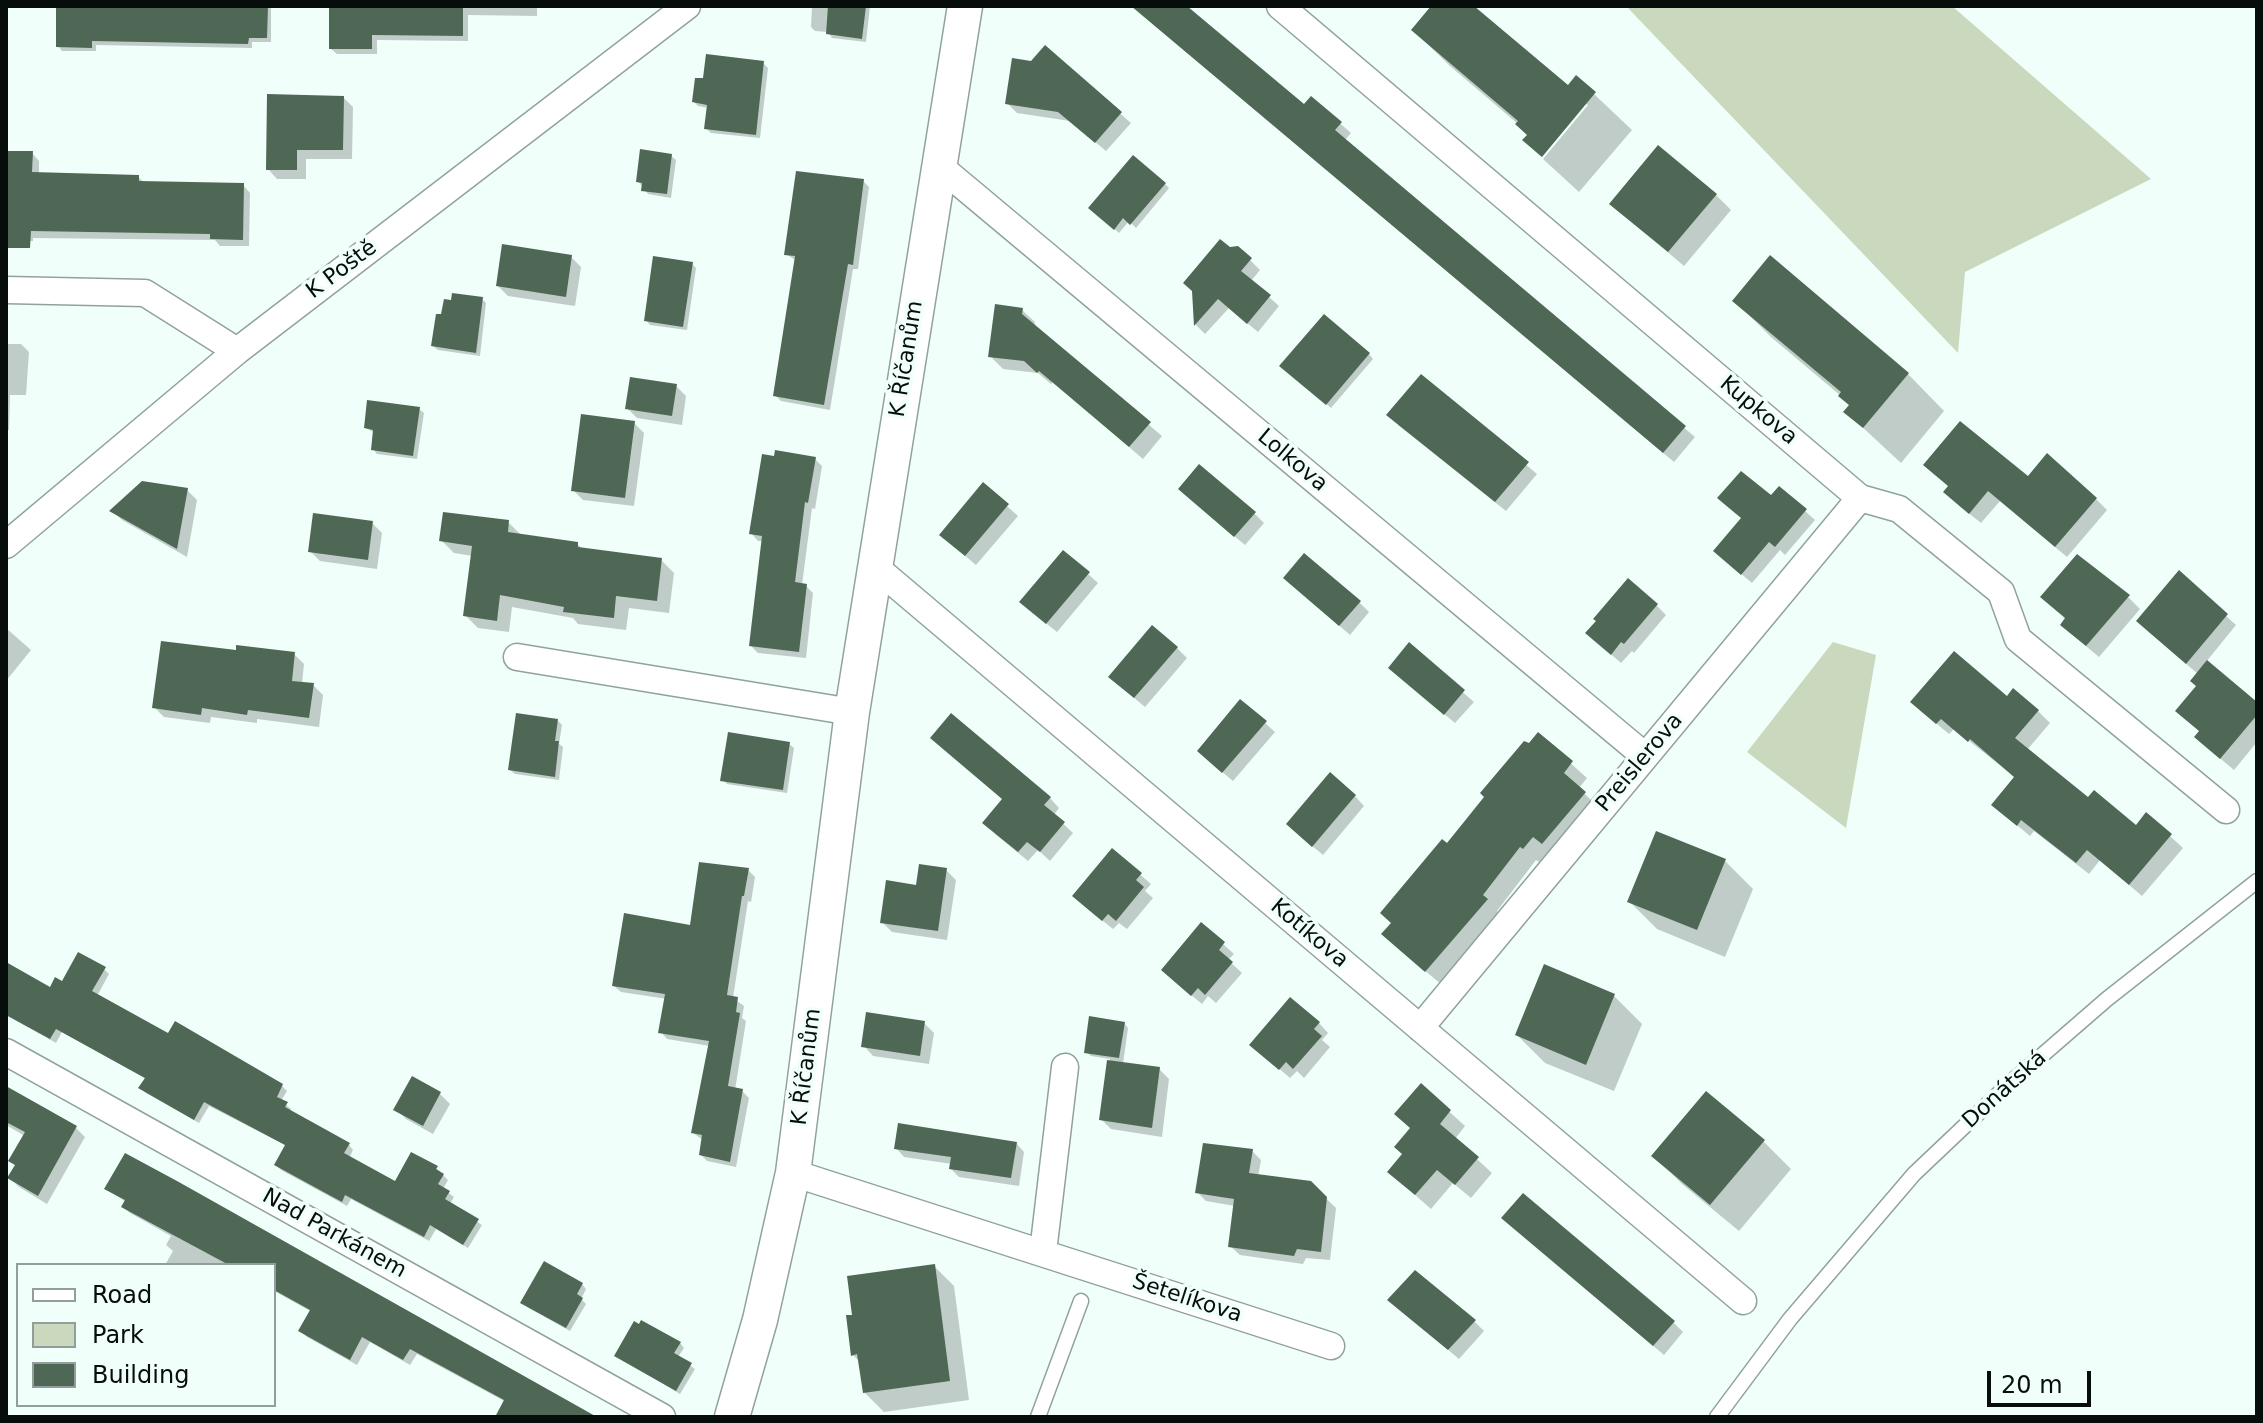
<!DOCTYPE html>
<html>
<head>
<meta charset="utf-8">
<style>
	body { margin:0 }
	#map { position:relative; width:2263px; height:1423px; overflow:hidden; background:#f0fffa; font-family:"DejaVu Sans",sans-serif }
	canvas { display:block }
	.frame { position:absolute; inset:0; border:8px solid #070d0b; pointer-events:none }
	.legend { position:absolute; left:16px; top:1263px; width:260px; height:144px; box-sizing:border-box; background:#f0fffa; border:2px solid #939e9a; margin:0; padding:10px 14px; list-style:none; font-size:24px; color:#070d0b }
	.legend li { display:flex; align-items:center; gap:16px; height:40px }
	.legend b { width:40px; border:2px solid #939e9a }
	.scale { position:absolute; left:1987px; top:1371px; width:104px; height:36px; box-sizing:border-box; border:4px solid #070d0b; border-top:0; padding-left:10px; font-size:24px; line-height:28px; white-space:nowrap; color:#070d0b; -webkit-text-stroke:6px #f0fffa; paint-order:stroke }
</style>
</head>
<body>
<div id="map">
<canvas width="2263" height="1423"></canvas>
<div class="frame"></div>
<ul class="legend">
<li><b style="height:10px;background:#fff"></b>Road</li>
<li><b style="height:22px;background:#cad9bd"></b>Park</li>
<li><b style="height:22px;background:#4e6855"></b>Building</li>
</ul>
<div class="scale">20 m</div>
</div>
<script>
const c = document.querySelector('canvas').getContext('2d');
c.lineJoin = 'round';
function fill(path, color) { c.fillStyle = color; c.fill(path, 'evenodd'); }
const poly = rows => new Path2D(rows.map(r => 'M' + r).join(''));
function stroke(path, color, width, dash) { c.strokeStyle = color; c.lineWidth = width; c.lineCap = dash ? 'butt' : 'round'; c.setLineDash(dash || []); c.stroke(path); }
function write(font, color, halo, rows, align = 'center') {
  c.font = font + ' "DejaVu Sans",sans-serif'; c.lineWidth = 7; c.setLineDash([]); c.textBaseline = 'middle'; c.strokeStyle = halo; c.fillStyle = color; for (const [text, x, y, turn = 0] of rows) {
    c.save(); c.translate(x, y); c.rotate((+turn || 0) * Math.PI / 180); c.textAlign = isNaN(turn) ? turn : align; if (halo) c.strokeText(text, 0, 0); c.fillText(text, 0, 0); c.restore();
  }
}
fill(poly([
	[1626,6,1952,6,2151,179,1965,272,1958,353],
	[1833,642,1876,655,1846,828,1747,752]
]), '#cad9bd');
fill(poly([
	[58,6,271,6,271,42,252,42,252,48,96,45,96,51,62,51,58,46],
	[331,6,537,6,537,16,468,15,468,41,377,40,377,54,337,54,331,49],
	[812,6,870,6,866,42,832,38,828,32,815,31,811,27],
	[1132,6,1185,6,1304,106,1311,98,1351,133,1344,141,1695,437,1674,462],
	[1433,6,1471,6,1568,88,1577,78,1632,130,1579,192,1543,159,1588,105,1585,103,1540,156,1524,140,1529,135,1518,124,1450,66,1413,30],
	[1045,48,1131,123,1106,151,1070,121,1017,113,1007,103,1032,63],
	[763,63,768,68,760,138,711,133,706,128,709,108,698,106,694,102],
	[343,97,353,107,352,159,306,159,306,179,277,179,268,169],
	[6,153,32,153,39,161,39,175,138,177,145,183,243,185,250,193,249,246,220,246,215,240,33,238,33,241,6,240],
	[671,156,676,160,671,198,648,194,638,181],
	[863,181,869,187,858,269,853,269,830,410,781,401,775,395,797,261,786,254],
	[1165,184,1169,188,1136,228,1129,221,1119,233,1091,208],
	[1716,195,1731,210,1684,266,1611,204],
	[1238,248,1260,270,1251,281,1279,306,1258,332,1229,308,1205,334,1196,325,1194,292,1229,249],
	[571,257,581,267,575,306,508,296,498,286],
	[692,264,696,268,687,330,650,325,646,320],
	[482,299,486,303,480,356,438,350,433,346,443,316],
	[1735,301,1908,374,1944,411,1901,463,1846,412,1850,406,1841,396,1771,337],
	[1022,310,1035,322,1034,327,1162,436,1143,459,1053,382,1051,384,1038,373,1003,369,990,356],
	[6,344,21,344,29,352,26,395,10,395,9,430,6,430],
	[1369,354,1373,359,1331,408,1292,374],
	[1421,376,1537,474,1506,511,1398,425],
	[676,386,686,396,682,425,637,418,627,408],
	[419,409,424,413,417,459,377,454,373,449,375,433,366,428],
	[634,423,644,433,634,506,583,500,573,490],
	[815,459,822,466,815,509,812,508,802,585,806,586,813,593,806,658,758,653,751,646,763,541,758,541,751,533],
	[2028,479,2096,499,2107,510,2067,557,2000,501,1981,523,1956,503,1950,486],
	[983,485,1018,516,976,565,951,544],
	[187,490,197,500,187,557,122,520,112,511],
	[1771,498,1805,511,1815,520,1785,555,1780,550,1752,583,1726,561],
	[1190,499,1254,513,1264,523,1245,545],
	[508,522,521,535,577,544,583,549,661,560,674,573,669,613,629,608,626,630,578,624,573,618,512,607,509,632,478,628,465,615,473,556,454,553,441,540],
	[372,523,382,533,377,569,320,561,310,551],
	[1088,574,1098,583,1057,632,1032,612],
	[1296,588,1359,602,1369,612,1350,635],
	[2128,597,2140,609,2099,657,2075,637,2067,619],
	[1656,605,1666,615,1634,653,1632,651,1621,663,1598,643],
	[2226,616,2236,625,2206,662,2257,705,2257,742,2234,770,2209,749,2201,732,2198,674,2148,631],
	[6,628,31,650,6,681],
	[1409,645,1474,702,1455,723,1400,677],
	[1177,648,1187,658,1145,707,1120,686],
	[237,653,294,654,304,664,302,684,313,685,323,695,319,727,257,719,257,723,211,717,210,723,164,717,155,708],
	[2007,699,2038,711,2050,723,2027,750,2088,800,2136,827,2147,815,2183,848,2142,896,2100,860,2089,874,2034,831,2030,836,2006,816,2016,778,1954,729,1949,734,1925,714],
	[558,721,562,725,559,744,563,747,559,780,515,774,510,770],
	[1265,723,1275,732,1233,781,1209,761],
	[1539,735,1587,778,1579,788,1599,808,1558,858,1549,851,1539,862,1536,860,1497,911,1502,915,1442,985,1399,949,1447,846],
	[789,744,794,748,787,793,727,784,723,780],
	[1355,796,1364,806,1323,855,1298,834],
	[1050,798,1059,808,1054,815,1073,833,1050,861,1038,850,1028,861,994,833],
	[1113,851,1151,884,1145,891,1153,898,1127,929,1119,923,1113,929,1084,906],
	[1725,861,1753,889,1725,957,1657,929,1629,901],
	[748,870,755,877,751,902,748,901,733,998,744,1006,742,1018,746,1021,735,1090,742,1091,749,1098,736,1167,707,1161,701,1155,703,1140,693,1133,710,1046,667,1039,661,1032,667,999,621,992,614,986,692,927],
	[946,870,956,880,947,940,892,932,882,922,918,887],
	[1202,925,1234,954,1228,960,1242,973,1216,1003,1208,996,1202,1004,1173,980],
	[6,965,51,989,104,969,109,974,97,996,169,1036,282,1086,287,1091,281,1101,291,1109,290,1112,349,1145,353,1150,349,1158,396,1184,436,1168,448,1180,443,1189,454,1197,450,1204,482,1225,468,1248,436,1229,429,1241,351,1199,347,1206,281,1170,276,1165,287,1146,209,1106,199,1123,146,1093,141,1088,146,1079,62,1032,56,1043,6,1015],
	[1614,996,1642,1024,1614,1091,1545,1063,1517,1035],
	[924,1023,934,1033,929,1064,873,1056,864,1046],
	[1124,1023,1128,1028,1123,1064,1159,1069,1169,1079,1162,1137,1111,1129,1101,1119,1110,1059,1091,1056,1086,1052],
	[1319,1023,1328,1033,1322,1040,1330,1047,1304,1078,1297,1071,1290,1078,1262,1054],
	[412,1079,440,1094,450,1104,433,1134,406,1119,396,1109],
	[1421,1086,1465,1126,1455,1139,1492,1173,1471,1198,1453,1183,1431,1209,1405,1186,1404,1155],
	[6,1089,76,1128,85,1137,47,1204,19,1187,10,1178,16,1166,11,1161,25,1136,6,1125],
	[1763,1141,1791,1169,1739,1231,1682,1184,1654,1156],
	[1016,1143,1024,1152,1019,1186,959,1177,951,1169,952,1164,904,1157,896,1148],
	[1252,1151,1261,1160,1258,1177,1310,1183,1336,1208,1330,1260,1306,1258,1303,1264,1240,1255,1230,1246,1235,1206,1206,1201,1197,1192],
	[126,1155,592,1417,497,1417,506,1402,417,1354,410,1365,370,1342,357,1365,307,1337,301,1331,312,1312,274,1291,274,1265,165,1265,173,1251,166,1245,171,1236,130,1213,123,1207,126,1202,106,1189],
	[1514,1228,1673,1322,1683,1332,1664,1355],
	[934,1266,954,1286,969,1400,884,1412,864,1392,860,1362,853,1355,854,1316],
	[582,1284,586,1289,581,1299,586,1304,570,1331,527,1307],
	[1399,1309,1474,1321,1484,1331,1459,1359],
	[680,1343,684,1348,678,1357,695,1369,680,1394,616,1356]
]), '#0003');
fill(poly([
	[56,6,268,6,267,38,249,38,248,44,92,41,92,48,56,47],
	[329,6,463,6,463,36,372,35,372,49,329,49],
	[828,6,866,6,862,39,826,34],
	[1131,6,1187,6,1304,104,1311,96,1342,122,1335,130,1686,426,1663,453],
	[1431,6,1474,6,1568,85,1576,75,1596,92,1542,157,1522,140,1527,135,1515,124,1518,121,1411,30],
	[1045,45,1122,112,1095,143,1058,112,1005,104,1012,58,1031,61],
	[706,54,764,61,756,135,704,129,707,105,692,102,695,78,703,78],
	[267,94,344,96,343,150,297,150,297,170,266,170],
	[1658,145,1717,194,1668,252,1609,204],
	[640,149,672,154,667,194,641,191,642,183,636,182],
	[6,151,33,151,32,172,139,175,139,181,244,183,243,240,210,239,210,234,31,231,30,248,6,248],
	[1133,155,1166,183,1130,225,1123,218,1114,230,1088,208],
	[796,171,864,179,853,265,848,264,824,405,773,396,795,256,784,255],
	[1220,239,1230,247,1238,246,1252,258,1241,271,1271,295,1247,324,1218,299,1194,326,1192,291,1183,283],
	[502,244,572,255,566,297,496,286],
	[1770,255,1909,373,1863,428,1843,412,1849,405,1838,396,1841,392,1732,301],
	[653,256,693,262,683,327,644,321],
	[452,293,483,297,476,353,431,346,436,314,441,314,444,299,451,300],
	[995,304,1023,308,1022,314,1151,422,1129,447,1039,371,1037,373,1024,361,988,357],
	[1324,314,1370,353,1326,405,1279,366],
	[1421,374,1529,462,1495,502,1386,415],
	[630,377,677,384,672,416,625,409],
	[367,400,420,407,413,456,371,450,373,430,364,428],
	[581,414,635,421,625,498,571,491],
	[1960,421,2028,476,2047,453,2097,498,2055,547,1988,491,1969,514,1943,492,1948,486,1923,465],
	[775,450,816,457,808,503,805,502,795,582,807,584,799,652,749,646,762,536,749,534,762,454,774,456],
	[1199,464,1256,512,1234,537,1178,489],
	[1741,471,1771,495,1779,486,1807,509,1775,547,1769,542,1741,575,1713,551,1741,518,1717,498],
	[142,481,188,488,177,549,109,511],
	[983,482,1009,504,965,556,939,535],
	[443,512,509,520,508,532,578,542,578,547,662,558,657,601,616,596,614,618,563,612,564,607,500,595,497,621,463,616,472,546,439,541],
	[313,513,373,521,368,560,308,552],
	[1063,550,1090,572,1046,624,1019,602],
	[1304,553,1361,601,1339,626,1283,578],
	[2077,554,2130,595,2086,646,2060,625,2065,618,2040,597],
	[2179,570,2228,614,2186,664,2136,621],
	[1628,578,1658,604,1624,644,1621,642,1611,655,1585,633,1596,621,1593,619],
	[1152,625,1178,647,1134,698,1108,677],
	[161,641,236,650,236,645,295,652,292,681,314,683,309,718,248,710,247,715,202,708,201,715,152,708],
	[1409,642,1465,690,1444,715,1388,668],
	[1954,651,2007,696,2013,688,2039,710,2015,738,2088,797,2094,790,2136,825,2146,812,2172,834,2129,885,2087,850,2076,863,2021,820,2017,826,1991,805,2014,777,1970,739,1968,742,1941,719,1936,724,1910,702],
	[2207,660,2257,702,2257,715,2220,759,2194,737,2199,731,2175,711,2196,686,2190,681],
	[1240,699,1267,721,1222,773,1197,751],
	[516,713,558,719,555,741,559,741,555,777,508,770],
	[951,713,1051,797,1044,805,1065,822,1040,852,1027,842,1018,852,982,823,1002,799,930,738],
	[728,732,790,742,783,790,720,781],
	[1538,732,1573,761,1564,773,1586,792,1542,844,1533,837,1523,849,1520,847,1483,895,1488,899,1425,972,1381,934,1391,923,1380,913,1442,839,1447,843,1484,797,1480,793,1524,741,1529,743],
	[1330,772,1356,795,1312,847,1286,824],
	[1656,831,1726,859,1697,930,1627,902],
	[1112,848,1142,873,1136,880,1144,887,1116,921,1108,914,1102,921,1072,896],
	[699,862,749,868,744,896,742,896,727,995,738,997,736,1012,740,1013,728,1086,743,1089,730,1162,699,1155,702,1135,691,1133,709,1041,658,1033,665,994,612,986,624,913,690,925],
	[919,864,947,868,938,931,880,923,886,880,916,885],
	[1201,922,1225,942,1219,950,1233,962,1205,995,1198,988,1191,996,1161,970],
	[78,952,106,967,92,991,168,1033,175,1021,283,1084,277,1097,288,1102,285,1107,350,1143,344,1153,395,1181,411,1152,438,1166,436,1169,444,1174,438,1184,450,1191,445,1199,479,1219,463,1245,430,1225,424,1237,345,1195,342,1202,274,1165,285,1145,204,1102,194,1120,138,1088,145,1078,56,1029,50,1039,6,1015,6,962,50,987,55,977,62,981],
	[1544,964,1615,994,1586,1065,1515,1035],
	[1290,997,1320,1022,1314,1029,1322,1036,1293,1069,1286,1062,1279,1070,1249,1045],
	[866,1012,925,1021,920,1056,861,1047],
	[1089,1016,1125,1022,1119,1058,1084,1053],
	[1107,1060,1160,1067,1152,1128,1099,1120],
	[412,1076,441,1092,423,1126,393,1110],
	[1421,1083,1451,1110,1440,1124,1479,1157,1455,1185,1437,1170,1415,1195,1387,1172,1402,1154,1394,1147,1410,1128,1394,1114],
	[6,1086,77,1126,38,1196,7,1178,15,1165,8,1161,25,1132,6,1122],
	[1706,1091,1765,1140,1710,1205,1651,1156],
	[898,1123,1017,1142,1011,1178,949,1169,951,1157,894,1149],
	[1203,1143,1253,1149,1249,1173,1311,1181,1327,1197,1321,1252,1297,1249,1294,1256,1228,1247,1234,1199,1195,1193],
	[125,1153,177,1181,597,1417,495,1417,504,1400,410,1349,403,1360,362,1337,350,1360,298,1331,310,1310,274,1290,274,1265,229,1265,121,1207,125,1200,104,1189],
	[1523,1193,1675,1321,1653,1346,1501,1218],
	[544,1261,583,1283,577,1294,583,1298,566,1328,520,1303],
	[935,1264,950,1381,863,1393,857,1354,851,1356,846,1315,852,1315,847,1276],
	[1415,1270,1476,1320,1448,1350,1387,1300],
	[641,1320,681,1342,674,1353,692,1363,676,1391,614,1356,634,1321,639,1324]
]), '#4e6855');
const service = poly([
	[1038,1417,1081,1301],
	[1717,1417,1790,1319,1914,1174,2009,1084,2107,999,2257,881]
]);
const minor = poly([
	[1280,6,1860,498,1899,509,2001,592,2018,639,2226,810],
	[938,165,1645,756],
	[6,290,145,293,237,351],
	[6,545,237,351,687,6],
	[874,566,1743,1301],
	[517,657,852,712],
	[1420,1028,1860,498],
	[6,1052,662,1417],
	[793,1173,1331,1346],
	[1043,1252,1065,1067]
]);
const tertiary = poly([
	[732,1417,760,1320,793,1173,852,712,965,6]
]);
stroke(service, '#91a29d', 17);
stroke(minor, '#91a29d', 29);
stroke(tertiary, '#91a29d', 37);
stroke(service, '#fff', 14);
stroke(minor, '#fff', 26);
stroke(tertiary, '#fff', 34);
write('22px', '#070d0b', '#f0fffa', [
	["K Poště",342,270,-37],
	["K Říčanům",907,359,-81],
	["Kupkova",1758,411,40],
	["Lolkova",1292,461,40],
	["Preislerova",1640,763,-50],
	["Kotíkova",1309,934,40],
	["K Říčanům",807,1067,-83],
	["Donátská",2005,1090,-42],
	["Nad Parkánem",334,1234,29],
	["Šetelíkova",1187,1299,18]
]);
</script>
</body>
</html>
